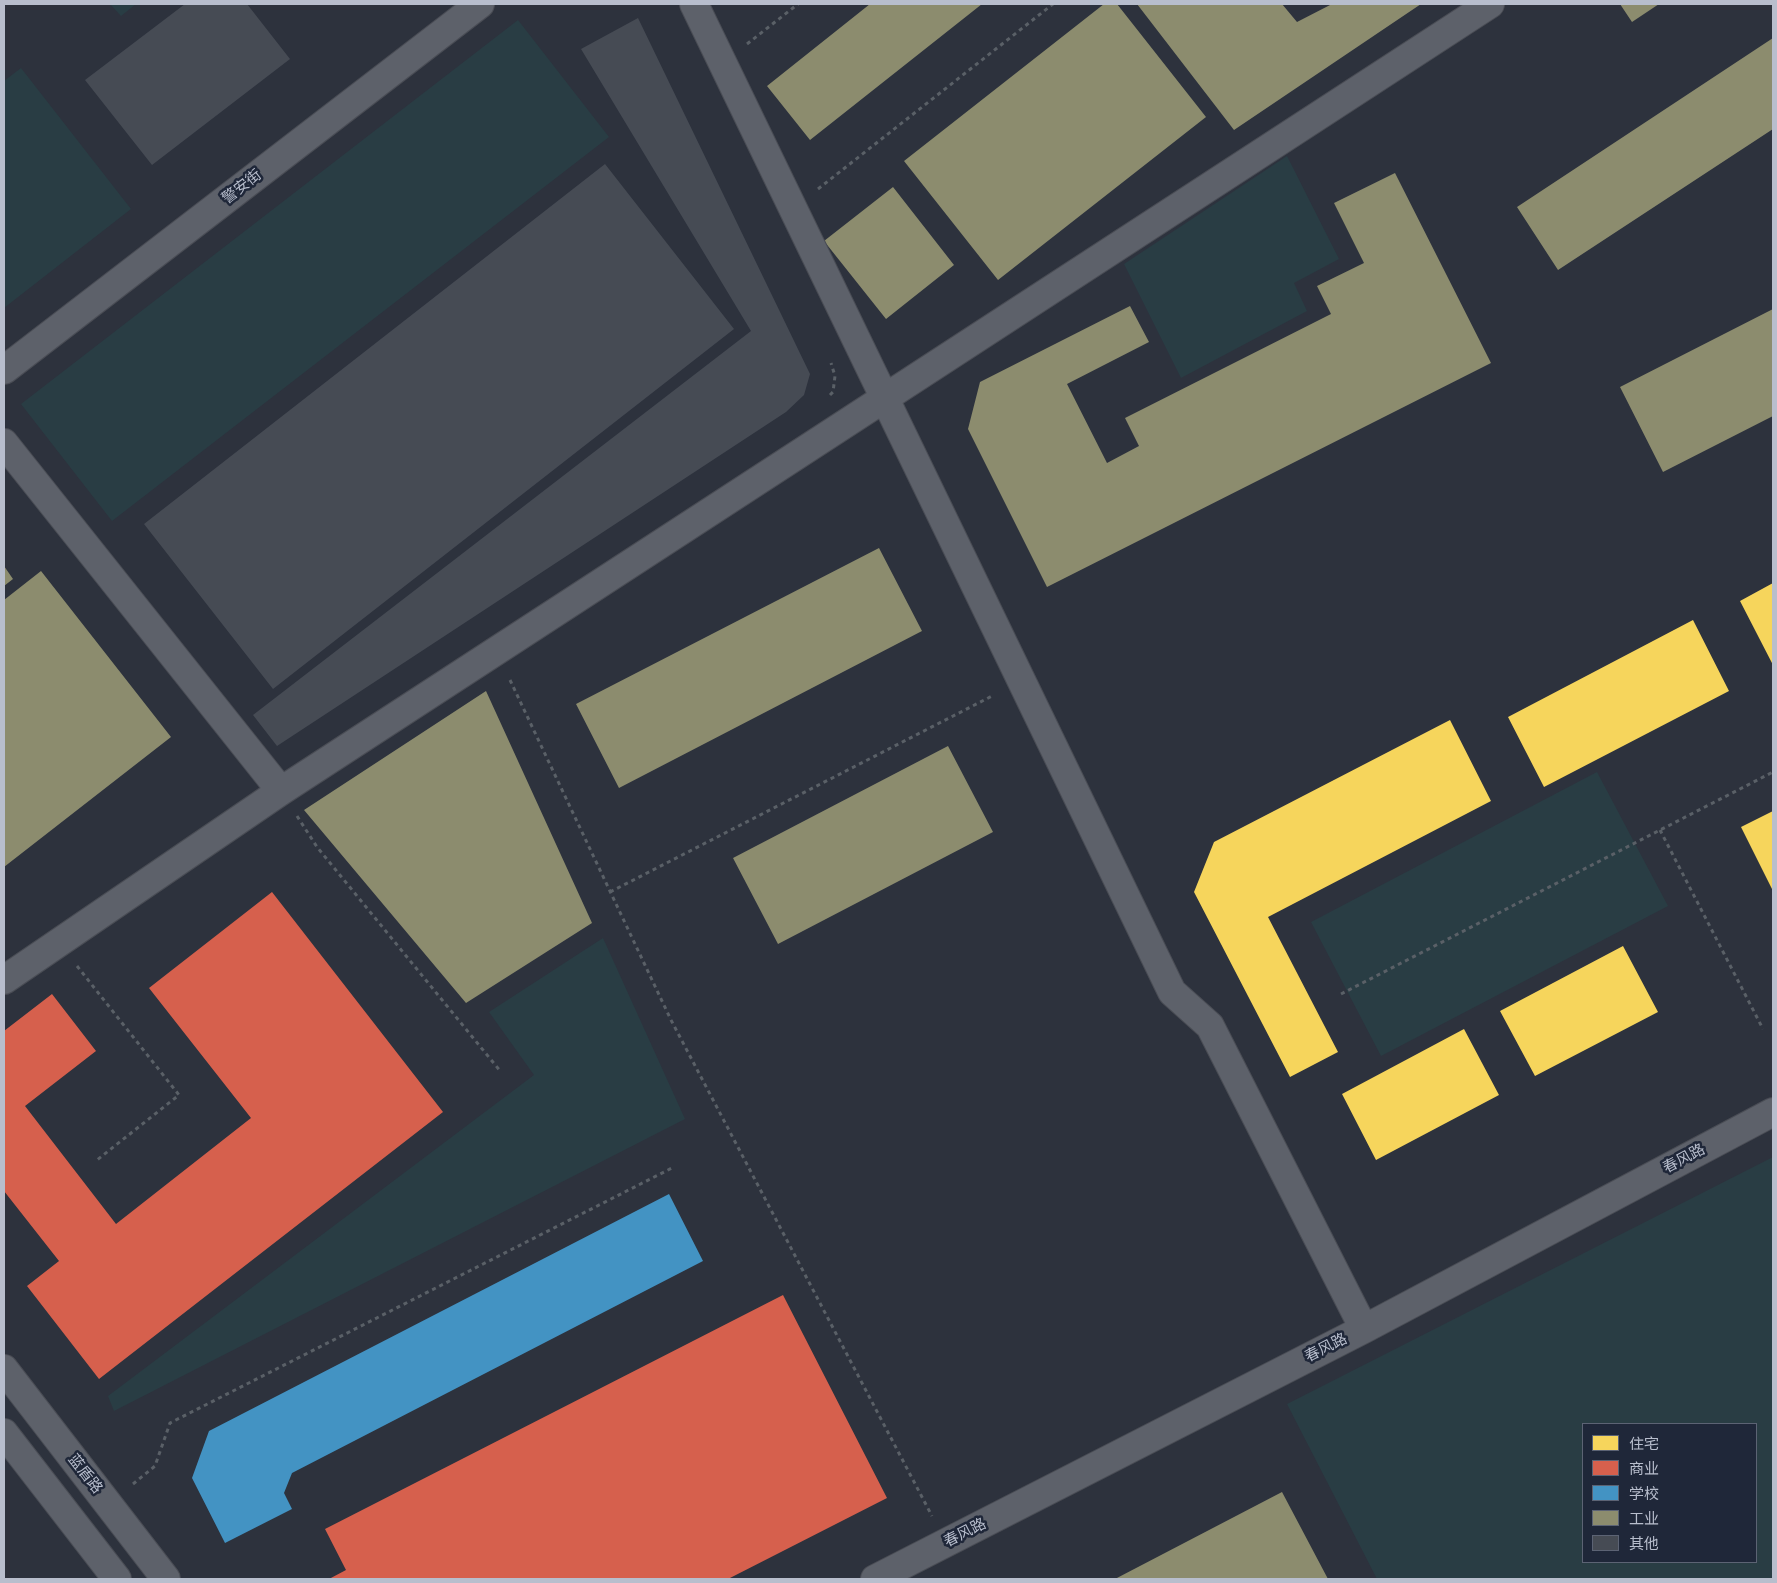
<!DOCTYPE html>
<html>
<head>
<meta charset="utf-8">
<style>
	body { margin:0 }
	#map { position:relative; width:1777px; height:1583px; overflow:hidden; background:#2d323d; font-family:"PT Sans Narrow","Noto Sans SC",sans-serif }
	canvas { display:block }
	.frame { position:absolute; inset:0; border:5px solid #b8becd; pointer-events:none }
	.legend { position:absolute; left:1582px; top:1423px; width:175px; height:140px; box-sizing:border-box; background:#1f2739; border:1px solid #5c6374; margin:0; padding:6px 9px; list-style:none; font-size:15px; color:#b8becd }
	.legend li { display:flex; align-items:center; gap:10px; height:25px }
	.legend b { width:25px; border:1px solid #5c6374 }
</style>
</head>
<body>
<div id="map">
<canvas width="1777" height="1583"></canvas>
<div class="frame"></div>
<ul class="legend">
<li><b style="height:14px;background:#f6d55c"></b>住宅</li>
<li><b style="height:14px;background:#d6604d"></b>商业</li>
<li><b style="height:14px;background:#4393c3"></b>学校</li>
<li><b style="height:14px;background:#8c8c6e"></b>工业</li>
<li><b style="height:14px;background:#464b54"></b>其他</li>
</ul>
</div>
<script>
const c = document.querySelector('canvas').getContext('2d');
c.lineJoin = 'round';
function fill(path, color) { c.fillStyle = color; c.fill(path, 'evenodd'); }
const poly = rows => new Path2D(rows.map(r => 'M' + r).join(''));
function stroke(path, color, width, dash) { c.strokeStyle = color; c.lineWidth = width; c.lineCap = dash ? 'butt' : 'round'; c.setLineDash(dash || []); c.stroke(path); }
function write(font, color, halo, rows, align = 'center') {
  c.font = font + ' "PT Sans Narrow","Noto Sans SC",sans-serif'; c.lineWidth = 5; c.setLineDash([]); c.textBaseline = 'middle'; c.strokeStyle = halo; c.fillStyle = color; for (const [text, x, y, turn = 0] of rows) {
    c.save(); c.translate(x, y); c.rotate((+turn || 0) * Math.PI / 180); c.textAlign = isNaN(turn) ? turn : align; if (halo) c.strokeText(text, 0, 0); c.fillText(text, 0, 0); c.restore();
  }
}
fill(poly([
	[110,4,136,4,121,16],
	[518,20,609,137,112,521,21,404],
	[21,68,131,209,4,308,4,81],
	[1287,156,1339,259,1294,283,1307,311,1181,378,1124,264],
	[1597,772,1668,906,1381,1056,1311,922],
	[603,938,685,1119,114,1411,108,1396,534,1075,489,1012],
	[1773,1157,1773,1579,1377,1579,1287,1404],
	[1756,1424,1756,1562,1583,1562,1583,1424]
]), '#293d44');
fill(poly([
	[1773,583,1773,665,1740,601],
	[1693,620,1729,691,1544,787,1508,717],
	[1450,720,1491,801,1268,917,1338,1052,1290,1077,1194,892,1214,842],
	[1773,811,1773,891,1741,827],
	[1623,946,1658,1012,1535,1076,1500,1011],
	[1464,1029,1499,1095,1376,1160,1342,1094]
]), '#f6d55c');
fill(poly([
	[272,892,443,1112,99,1379,27,1286,59,1261,4,1191,4,1031,52,994,96,1051,25,1106,116,1224,251,1118,149,988],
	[783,1295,887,1498,728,1579,329,1579,346,1570,325,1529]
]), '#d6604d');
fill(poly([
	[669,1194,703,1261,292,1473,284,1493,292,1509,225,1543,192,1478,209,1431]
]), '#4393c3');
fill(poly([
	[870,4,982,4,810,140,767,86],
	[1104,4,1117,4,1206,117,998,280,904,161],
	[1137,4,1282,4,1297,22,1332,4,1421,4,1234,130],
	[1620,4,1659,4,1632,22],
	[1773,38,1773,129,1558,270,1517,207],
	[1395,173,1491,363,1047,587,968,429,980,382,1130,306,1149,342,1067,384,1107,463,1139,446,1125,418,1331,314,1317,286,1364,263,1334,203],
	[893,187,954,265,886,319,824,241],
	[1773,309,1773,416,1663,472,1620,387],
	[879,548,922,631,619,788,576,704],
	[4,566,13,579,4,586],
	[41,571,171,737,4,867,4,600],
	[486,691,592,923,466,1003,304,810],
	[948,746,993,832,778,944,733,858],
	[1282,1492,1328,1579,1115,1579]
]), '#8c8c6e');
fill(poly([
	[185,4,247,4,290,59,152,165,85,80],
	[638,18,810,374,804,395,786,412,277,746,253,715,751,331,581,49],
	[605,164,734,329,273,689,144,524]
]), '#464b54');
const minor = poly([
	[694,4,1172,992,1210,1026,1364,1329],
	[4,370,480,4],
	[4,443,281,791],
	[4,980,281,791,1490,4],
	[4,1369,166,1579],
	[4,1433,117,1579],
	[875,1579,1364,1329,1773,1112]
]);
stroke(minor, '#4a4d55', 30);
stroke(poly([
	[747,44,798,4],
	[818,189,1053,4],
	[830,395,833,392,835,376,831,363],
	[510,680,671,1020,932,1516],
	[297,816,317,847,501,1072],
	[1660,830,1763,1029],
	[610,892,994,695],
	[77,966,179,1095,97,1160],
	[1341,994,1773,772],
	[133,1484,155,1466,170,1423,672,1168]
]), '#5a6067', 3, [4, 4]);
stroke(minor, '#5d616a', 28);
write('15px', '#b8becd', '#1f2739', [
	["警安街",242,187,-38],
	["春风路",1684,1159,-28],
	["春风路",1326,1348,-27],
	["蓝盾路",85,1474,52],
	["春风路",965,1533,-27]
]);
</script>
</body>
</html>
